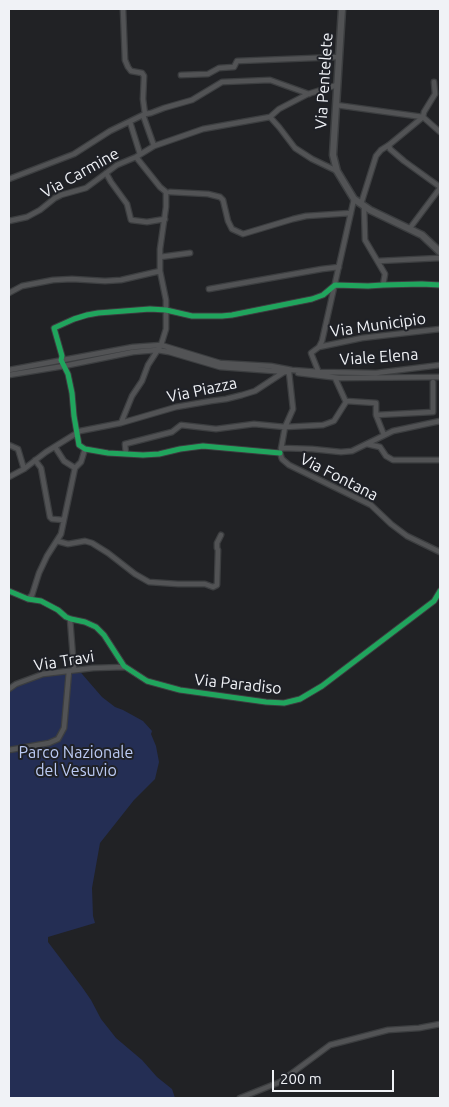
<!DOCTYPE html>
<html>
<head>
<meta charset="utf-8">
<style>
	body { margin:0 }
	#map { position:relative; width:449px; height:1107px; overflow:hidden; background:#212225; font-family:Ubuntu,sans-serif }
	canvas { display:block }
	.frame { position:absolute; inset:0; border:10px solid #f0f2f6; pointer-events:none }
	.scale { position:absolute; left:272px; top:1070px; width:122px; height:22px; box-sizing:border-box; border:2px solid #f0f2f6; border-top:0; padding-left:6px; font-size:15px; line-height:18px; white-space:nowrap; color:#f0f2f6; -webkit-text-stroke:4px #1f2127; paint-order:stroke }
</style>
</head>
<body>
<div id="map">
<canvas width="449" height="1107"></canvas>
<div class="frame"></div>
<div class="scale">200 m</div>
</div>
<script>
const c = document.querySelector('canvas').getContext('2d');
c.lineJoin = 'round';
function fill(path, color) { c.fillStyle = color; c.fill(path, 'evenodd'); }
const poly = rows => new Path2D(rows.map(r => 'M' + r).join(''));
function stroke(path, color, width, dash) { c.strokeStyle = color; c.lineWidth = width; c.lineCap = dash ? 'butt' : 'round'; c.setLineDash(dash || []); c.stroke(path); }
function write(font, color, halo, rows, align = 'center') {
  c.font = font + ' Ubuntu,sans-serif'; c.lineWidth = 4; c.setLineDash([]); c.textBaseline = 'middle'; c.strokeStyle = halo; c.fillStyle = color; for (const [text, x, y, turn = 0] of rows) {
    c.save(); c.translate(x, y); c.rotate((+turn || 0) * Math.PI / 180); c.textAlign = isNaN(turn) ? turn : align; if (halo) c.strokeText(text, 0, 0); c.fillText(text, 0, 0); c.restore();
  }
}
fill(poly([
	[76,667,102,697,115,707,123,710,143,721,152,731,151,734,156,746,159,762,155,779,134,800,100,843,92,888,93,916,95,923,48,937,48,942,82,987,91,1000,101,1019,116,1038,142,1060,157,1077,172,1089,175,1098,9,1098,9,689,10,686,36,674,51,672]
]), '#242e54');
const minor = poly([
	[123,9,125,60,128,67,131,71,142,73,144,76,143,99,145,114],
	[181,75,208,74,219,68,234,67,237,61,339,57],
	[336,105,423,117,440,132],
	[143,115,154,146],
	[270,117,279,109,308,94,337,85],
	[130,122,140,154],
	[389,145,390,149,404,161,440,187],
	[106,173,111,182,127,204,131,220,147,222,165,219],
	[9,179,74,154,110,131,145,114,151,113,164,108,192,100,222,82,270,80,309,94],
	[170,192,208,194,220,197,223,200,228,221,232,229,243,234,293,219,306,216,351,213],
	[361,204,376,156,381,150,389,145,423,117,424,112,435,94,434,82],
	[364,206,365,240,385,274,383,285],
	[9,221,27,217,40,210,55,198,61,195,86,188,117,165,136,157,154,146,203,129,270,117,279,127,295,148,312,159,337,171],
	[410,228,440,188],
	[160,257,190,253],
	[378,261,440,258],
	[209,289,322,269,339,267],
	[9,293,22,286,53,280,72,279,105,281,121,280,160,271],
	[319,347,362,338,440,329],
	[9,370,133,347,161,345,220,363,271,366,292,370,319,372,376,373,440,365],
	[298,373,339,378,440,377],
	[319,373,311,353,319,347,322,341,354,199],
	[9,375,64,366,133,352,157,350,169,352,220,367,288,372],
	[346,401,376,403,376,415],
	[121,423,176,407,211,401,226,399,242,395,255,391,284,372],
	[384,435,376,415,433,412,433,382],
	[367,444,380,447,386,456,393,460,440,460],
	[9,445,18,449,24,469],
	[55,447,64,461,75,468],
	[281,448,312,449,341,452,352,451,393,431,440,421],
	[281,449,285,427,293,409,289,372],
	[280,453,203,446,180,449,159,454,143,455,108,453,85,449,79,445,74,416,72,393,68,374,61,360,62,356,54,328,74,319,87,315,98,313,150,309,166,310,192,316,222,316,232,315,312,299,323,295,335,285,368,286,383,285,422,284,440,285],
	[280,453,282,459,289,465,371,505,391,524,407,536,440,552],
	[126,454,125,444,172,432,181,425,216,429,254,424,285,427,323,425,334,421,346,402,335,378],
	[35,460,41,468,50,517,52,519,64,520],
	[9,477,24,469,46,452,80,431,121,423,132,396,142,381,148,365,161,345,166,329,166,300,160,271,160,249,166,207,166,192,160,187,136,157],
	[57,541,68,544,85,541,92,543,108,553,135,574,149,582,178,584,205,584,213,587,217,585,218,550,217,548,217,543,221,535],
	[9,591,28,599,41,601,58,610,66,617,71,619,85,622,96,627,104,635,124,666,147,681,180,690,266,702,284,703,300,699,322,686,434,601,440,591],
	[28,599,32,595,39,573,47,556,61,534,75,468,81,462,85,449],
	[70,619,74,670],
	[9,689,16,684,43,674,93,668,125,667],
	[9,750,49,743,58,739,64,728,69,671],
	[240,1098,280,1082,330,1045,388,1030,419,1028,440,1024]
]);
const secondary = poly([
	[342,9,333,155,337,171,354,199,370,210,422,235,440,252]
]);
stroke(minor, '#3c3e40', 7);
stroke(secondary, '#3c3e40', 9);
stroke(minor, '#525355', 4.5);
stroke(secondary, '#525355', 6);
stroke(poly([
	[280,453,203,446,180,449,159,454,143,455,108,453,85,449,79,445,74,416,72,393,68,374,61,360,62,356,54,328,74,319,87,315,98,313,150,309,166,310,192,316,222,316,232,315,312,299,323,295,335,285,368,286,383,285,422,284,440,285],
	[9,591,28,599,41,601,58,610,66,617,71,619,85,622,96,627,104,635,124,666,147,681,180,690,266,702,284,703,300,699,322,686,434,601,440,591]
]), '#20a55d', 5);
write('16px', '#f0f2f6', '#1f2127', [
	["Via Pentelete",324,81,-86],
	["Via Carmine",80,173,-29],
	["Via Municipio",378,325,-8],
	["Viale Elena",379,357,-4],
	["Via Piazza",202,390,-12],
	["Via Fontana",339,477,27],
	["Via Travi",64,661,-9],
	["Via Paradiso",238,684,6]
]);
write('16px', '#bbcaf3', '#1f2127', [
	["Parco Nazionale",76,753],
	["del Vesuvio",76,771]
]);
</script>
</body>
</html>
